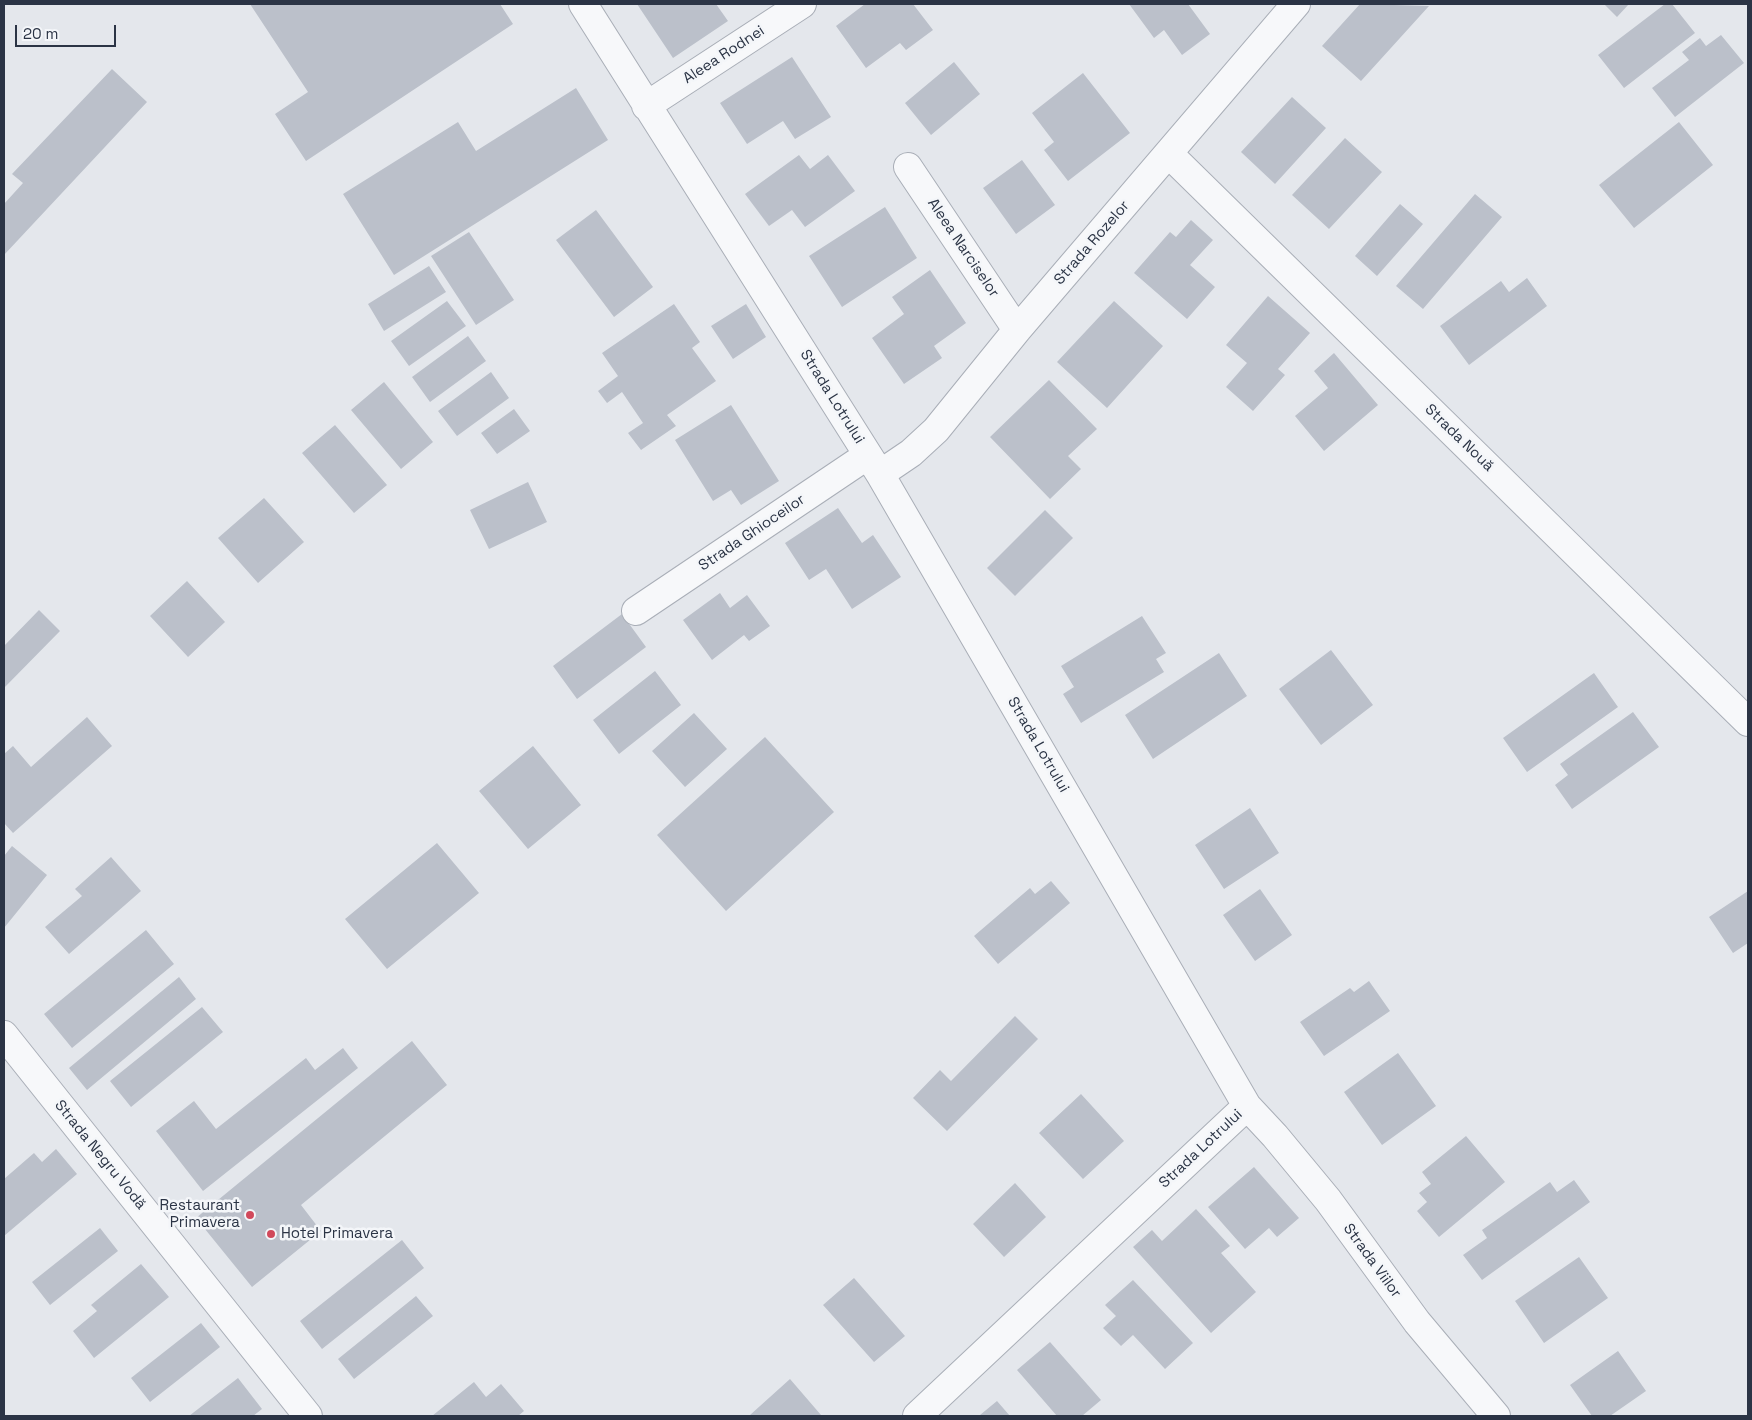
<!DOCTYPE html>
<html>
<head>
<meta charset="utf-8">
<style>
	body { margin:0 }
	#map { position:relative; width:1752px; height:1420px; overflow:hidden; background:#e4e7ec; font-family:"Space Grotesk",sans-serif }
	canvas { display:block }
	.frame { position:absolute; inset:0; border:5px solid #2b3445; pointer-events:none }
	.scale { position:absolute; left:15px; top:25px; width:101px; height:22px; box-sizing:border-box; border:2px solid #2b3445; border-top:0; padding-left:6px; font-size:15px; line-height:18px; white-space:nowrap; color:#2b3445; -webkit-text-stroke:4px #f4f6f9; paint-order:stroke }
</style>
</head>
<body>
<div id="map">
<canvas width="1752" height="1420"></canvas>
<div class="frame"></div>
<div class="scale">20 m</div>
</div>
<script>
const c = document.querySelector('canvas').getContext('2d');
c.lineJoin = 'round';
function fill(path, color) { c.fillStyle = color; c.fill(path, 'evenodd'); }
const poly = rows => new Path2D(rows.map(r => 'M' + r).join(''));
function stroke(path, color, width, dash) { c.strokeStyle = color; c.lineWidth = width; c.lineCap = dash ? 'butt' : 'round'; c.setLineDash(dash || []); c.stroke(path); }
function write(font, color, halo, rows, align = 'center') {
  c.font = font + ' "Space Grotesk",sans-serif'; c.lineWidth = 5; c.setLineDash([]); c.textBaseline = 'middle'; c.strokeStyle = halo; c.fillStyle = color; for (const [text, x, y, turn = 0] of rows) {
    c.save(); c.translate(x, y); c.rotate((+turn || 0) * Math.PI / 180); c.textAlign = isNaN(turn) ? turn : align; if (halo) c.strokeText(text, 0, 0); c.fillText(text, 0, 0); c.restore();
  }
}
fill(poly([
	[250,4,500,4,513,24,306,161,275,114,308,92],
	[637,4,716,4,728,21,673,58],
	[865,4,913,4,933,30,906,50,900,43,866,68,836,26],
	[1129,4,1188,4,1210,34,1182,55,1164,30,1154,38],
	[1360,4,1429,6,1361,81,1322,46],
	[1604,4,1629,4,1617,17],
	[1665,4,1672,4,1695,33,1624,88,1598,55],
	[1721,35,1744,63,1675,117,1652,88,1689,60,1682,52,1700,38,1706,46],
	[792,57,831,117,795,139,783,121,747,144,720,103],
	[954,62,980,94,931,135,905,103],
	[112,69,147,102,4,255,4,204,23,183,12,174],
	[1083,73,1130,133,1068,181,1044,150,1054,142,1032,113],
	[576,88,608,140,394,275,343,194,458,122,476,151],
	[1292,97,1326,128,1275,184,1241,152],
	[1679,122,1713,165,1634,228,1599,185],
	[1345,138,1382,172,1329,229,1292,195],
	[799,155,810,169,828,155,855,191,805,227,792,210,769,226,745,194],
	[1022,160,1055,205,1016,234,983,188],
	[1475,194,1502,217,1423,309,1396,286],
	[1400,204,1423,224,1377,276,1355,256],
	[885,207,917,258,842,307,809,256],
	[596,210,653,287,614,317,556,240],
	[1191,220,1213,240,1190,265,1215,287,1187,319,1134,273,1170,232,1176,237],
	[469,232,514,300,476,325,431,256],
	[429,266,446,292,384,331,368,304],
	[930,270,966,323,934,346,942,358,904,384,872,338,904,314,892,297],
	[1527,278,1547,306,1469,365,1440,326,1501,281,1509,292],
	[1268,296,1310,333,1278,369,1285,375,1253,411,1226,387,1247,363,1226,345],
	[447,301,466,326,409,366,391,341],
	[1114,301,1163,346,1107,408,1057,362],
	[674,304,700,342,692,348,716,381,667,415,676,426,641,450,628,433,643,423,622,392,607,403,598,391,618,376,602,353],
	[746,304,766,337,733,359,711,326],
	[468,336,486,361,430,402,412,377],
	[1334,353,1378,405,1324,451,1295,416,1328,388,1314,371],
	[491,372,509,398,457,436,438,411],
	[1049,380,1097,429,1068,456,1081,469,1050,499,990,437],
	[384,382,433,442,401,469,351,410],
	[731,405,779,481,741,505,731,490,713,501,675,440],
	[514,409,530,431,497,454,481,433],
	[335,425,387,485,354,513,302,453],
	[528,482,547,522,489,549,470,510],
	[264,498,304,542,258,583,218,538],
	[838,508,862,543,873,535,901,577,852,609,826,569,809,580,785,543],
	[1045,510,1073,538,1015,596,987,568],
	[187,581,225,622,188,657,150,616],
	[720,593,730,608,747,595,770,626,749,641,744,635,712,660,683,620],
	[39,610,60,631,4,688,4,646],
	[622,614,646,647,577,699,553,666],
	[1142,616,1166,653,1156,659,1164,672,1081,723,1063,694,1074,687,1061,666],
	[1331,650,1373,705,1321,745,1279,689],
	[1219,653,1247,696,1153,759,1125,715],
	[655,671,681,705,619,754,593,720],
	[1594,673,1618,707,1527,772,1503,738],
	[1633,712,1659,747,1572,809,1555,785,1568,775,1560,764],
	[694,713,727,749,685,787,652,751],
	[87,717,112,746,13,833,4,823,4,754,13,746,31,767],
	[765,737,834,812,726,911,657,835],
	[533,746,581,805,528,849,479,791],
	[1250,808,1279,853,1224,889,1195,845],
	[437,843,479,893,387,969,345,919],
	[12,846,47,875,4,928,4,856],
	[111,857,141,891,69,954,45,927,82,896,75,889],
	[1051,881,1070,903,998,964,974,936,1030,888,1035,894],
	[1260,889,1292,935,1255,961,1223,915],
	[1748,891,1748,943,1733,953,1709,917],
	[146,930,174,964,72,1048,44,1014],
	[179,977,196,999,87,1090,69,1068],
	[1369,981,1390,1011,1324,1056,1300,1022,1350,988,1354,992],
	[202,1007,223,1032,131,1107,110,1081],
	[1015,1016,1038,1039,947,1131,913,1098,940,1070,951,1081],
	[412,1041,447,1085,301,1205,321,1231,252,1287,196,1218],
	[343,1048,358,1068,203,1191,156,1131,194,1101,216,1129,306,1058,315,1070],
	[1398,1053,1436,1106,1382,1145,1344,1092],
	[1081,1094,1124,1141,1083,1179,1039,1133],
	[1466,1136,1505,1182,1439,1237,1417,1211,1427,1202,1419,1193,1431,1184,1422,1172],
	[56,1149,77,1174,4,1236,4,1179,34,1153,42,1162],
	[1254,1167,1299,1218,1277,1237,1269,1228,1245,1249,1208,1207],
	[1574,1180,1590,1202,1482,1280,1463,1255,1487,1238,1482,1230,1550,1182,1557,1192],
	[1015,1183,1046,1217,1004,1257,973,1224],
	[1196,1209,1230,1246,1221,1253,1256,1292,1211,1333,1133,1247,1152,1230,1162,1241],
	[100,1228,118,1251,50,1305,32,1282],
	[402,1240,424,1268,322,1349,300,1321],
	[1579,1257,1608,1298,1544,1343,1515,1301],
	[141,1264,169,1297,94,1358,73,1331,97,1311,91,1305],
	[854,1278,905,1336,874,1362,823,1305],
	[1133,1280,1193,1343,1165,1369,1133,1335,1121,1346,1103,1328,1116,1316,1105,1305],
	[416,1296,433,1316,354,1379,338,1359],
	[201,1323,220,1347,150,1402,131,1378],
	[1050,1342,1101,1400,1082,1416,1057,1416,1017,1370],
	[1618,1351,1646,1391,1610,1416,1592,1416,1570,1385],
	[238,1378,262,1409,253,1416,189,1416],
	[790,1379,821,1415,751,1416,750,1415],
	[474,1382,486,1397,501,1384,524,1411,518,1416,432,1416],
	[997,1401,1010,1416,982,1416,980,1415]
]), '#bbc0ca');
const minor = poly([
	[583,4,880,474,1247,1106,1275,1136,1328,1200,1417,1322,1496,1416],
	[646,106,802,4],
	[1169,154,1748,722],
	[908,167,1017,330],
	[880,474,911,453,936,430,1017,330,1296,4],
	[636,611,868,455],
	[4,1035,308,1416],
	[917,1416,1247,1106]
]);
stroke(minor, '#a9aeb7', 30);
stroke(minor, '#f7f8fa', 28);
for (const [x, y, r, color] of [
	[250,1215,5,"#d1495b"],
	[271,1234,5,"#d1495b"]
]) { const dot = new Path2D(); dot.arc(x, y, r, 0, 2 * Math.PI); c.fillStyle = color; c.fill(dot); stroke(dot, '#f4f6f9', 2); }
write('15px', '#2b3445', '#f4f6f9', [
	["Aleea Rodnei",724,55,-33],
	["Strada Rozelor",1092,243,-49],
	["Aleea Narciselor",963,248,56],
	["Strada Lotrului",832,397,58],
	["Strada Nouă",1459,438,44],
	["Strada Ghioceilor",752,533,-34],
	["Strada Lotrului",1038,745,60],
	["Strada Lotrului",1201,1149,-43],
	["Strada Negru Vodă",100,1155,51],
	["Strada Viilor",1372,1261,54]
]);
write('15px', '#2b3445', '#f4f6f9', [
	["Restaurant",240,1206],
	["Primavera",240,1223],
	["Hotel Primavera",281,1234,"left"]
], 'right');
</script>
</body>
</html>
